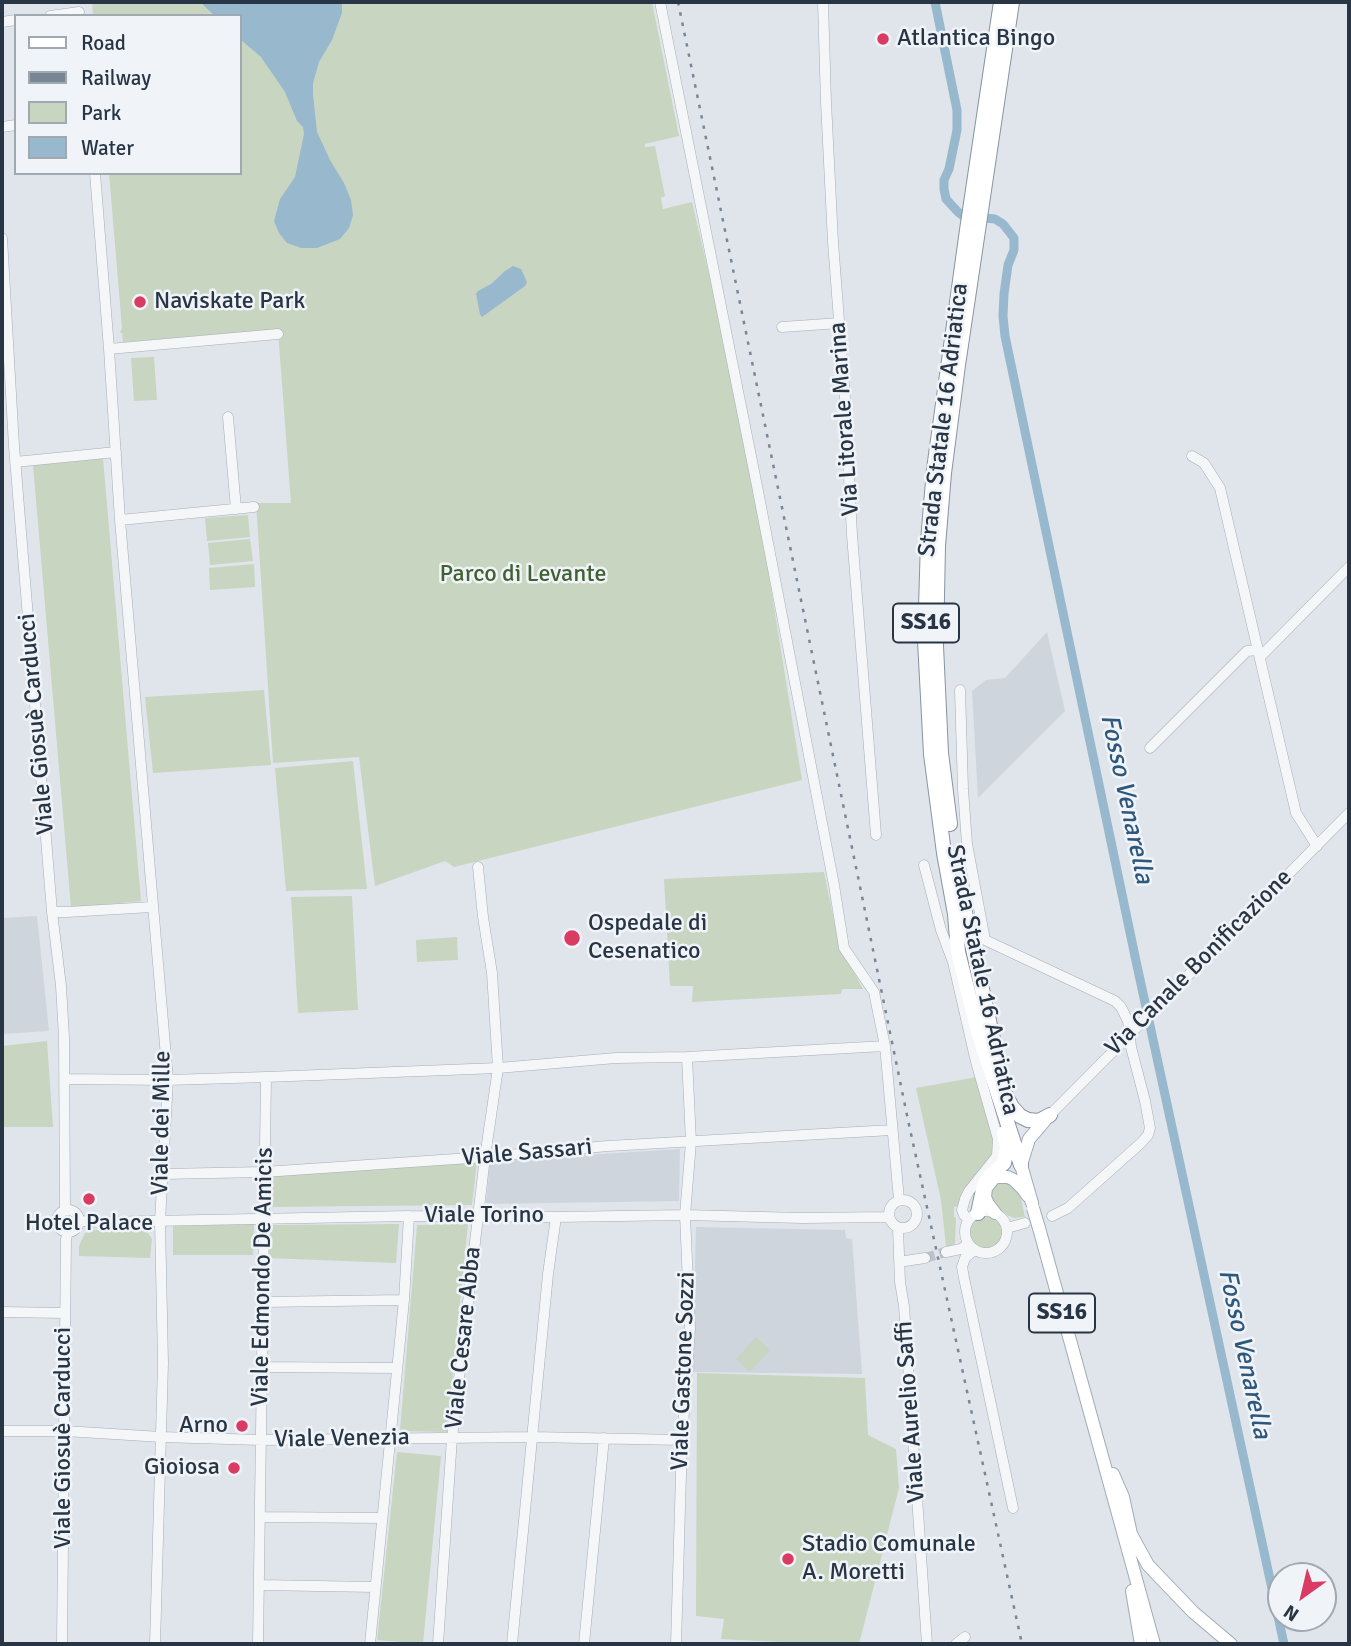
<!DOCTYPE html>
<html>
<head>
<meta charset="utf-8">
<style>
	body { margin:0 }
	#map { position:relative; width:1351px; height:1646px; overflow:hidden; background:#e0e5eb; font-family:Signika,sans-serif }
	canvas { display:block }
	.frame { position:absolute; inset:0; border:4px solid #273544; pointer-events:none }
	.legend { position:absolute; left:14px; top:14px; width:228px; height:161px; box-sizing:border-box; background:#f0f4f8; border:2px solid #a0a8b0; margin:0; padding:9px 12px; list-style:none; font-size:21px; color:#273544 }
	.legend li { display:flex; align-items:center; gap:14px; height:35px }
	.legend b { width:35px; border:2px solid #a0a8b0 }
	.north { position:absolute; left:1267px; top:1562px; width:70px; height:70px; box-sizing:border-box; background:#f0f4f8; border:2px solid #a0a8b0; border-radius:50%; rotate:214deg; font-size:19px; font-weight:700; line-height:28px; text-align:center; color:#273544 }
	.north::after { content:''; display:block; margin:auto; width:24px; height:32px; background:#da3b63; clip-path:polygon(50% 0,100% 100%,50% 72%,0 100%) }
</style>
</head>
<body>
<div id="map">
<canvas width="1351" height="1646"></canvas>
<div class="frame"></div>
<ul class="legend">
<li><b style="height:9px;background:#fff"></b>Road</li>
<li><b style="height:9px;background:#788696"></b>Railway</li>
<li><b style="height:19px;background:#c8d5c1"></b>Park</li>
<li><b style="height:19px;background:#98b8ce"></b>Water</li>
</ul>
<div class="north">N</div>
</div>
<script>
const c = document.querySelector('canvas').getContext('2d');
c.lineJoin = 'round';
function fill(path, color) { c.fillStyle = color; c.fill(path, 'evenodd'); }
const poly = rows => new Path2D(rows.map(r => 'M' + r).join(''));
function stroke(path, color, width, dash) { c.strokeStyle = color; c.lineWidth = width; c.lineCap = dash ? 'butt' : 'round'; c.setLineDash(dash || []); c.stroke(path); }
function write(font, color, halo, rows, align = 'center') {
  c.font = font + ' Signika,sans-serif'; c.lineWidth = 5; c.setLineDash([]); c.textBaseline = 'middle'; c.strokeStyle = halo; c.fillStyle = color; for (const [text, x, y, turn = 0] of rows) {
    c.save(); c.translate(x, y); c.rotate((+turn || 0) * Math.PI / 180); c.textAlign = isNaN(turn) ? turn : align; if (halo) c.strokeText(text, 0, 0); c.fillText(text, 0, 0); c.restore();
  }
}
fill(poly([
	[1047,632,1065,711,978,798,972,691,986,680,1005,678],
	[37,916,49,1031,2,1034,2,918],
	[680,1149,679,1201,486,1204,490,1161],
	[696,1227,845,1230,846,1238,852,1239,862,1374,692,1372]
]), '#ced5dd');
fill(poly([
	[92,2,652,2,679,136,645,144,645,147,655,146,665,196,661,198,663,209,692,202,711,283,762,533,802,780,454,867,445,861,375,886,359,757,273,763,256,503,291,503,278,331,123,342,122,333,120,333,122,328,109,173,240,173,240,16,93,16],
	[154,357,157,400,134,401,131,358],
	[103,458,141,901,71,908,33,465],
	[248,515,250,537,207,541,205,518],
	[250,539,253,561,210,565,208,543],
	[254,564,255,587,210,590,209,568],
	[264,690,271,765,153,773,145,697],
	[353,761,367,889,286,891,275,768],
	[824,872,839,944,863,989,842,989,841,994,692,1002,693,986,670,986,664,879],
	[352,896,358,1010,298,1013,291,897],
	[457,937,458,960,417,962,416,940],
	[47,1041,53,1127,2,1127,2,1046],
	[977,1077,996,1143,993,1152,989,1159,963,1190,958,1206,954,1207,954,1217,956,1218,955,1243,952,1247,946,1246,941,1200,916,1088],
	[477,1161,472,1205,267,1207,267,1176],
	[1010,1182,1020,1194,1025,1217,1014,1218,1007,1215,992,1204,989,1188,993,1183],
	'967 1232a18 18 0 1 1 36 0a18 18 0 1 1-36 0Z',
	[254,1224,253,1255,173,1255,173,1226],
	[399,1224,396,1263,266,1258,268,1225],
	[468,1224,447,1432,400,1431,417,1225],
	[110,1226,138,1227,147,1232,152,1239,150,1258,79,1256,79,1246,85,1233],
	[756,1337,770,1350,750,1372,736,1359],
	[697,1373,865,1378,868,1435,896,1449,899,1488,859,1644,818,1644,721,1639,724,1619,696,1616],
	[397,1452,441,1456,423,1644,377,1640]
]), '#c8d5c1');
fill(poly([
	[200,2,342,2,342,13,332,40,319,62,313,83,313,94,317,132,330,160,344,183,351,200,353,215,349,228,340,239,317,248,301,248,287,243,279,233,274,221,280,199,295,177,304,134,303,127,297,121,285,92,261,57,240,39,240,16,215,16],
	[513,266,521,269,527,282,525,286,482,317,480,314,476,294,478,291,491,284,505,271]
]), '#98b8ce');
stroke(poly([
	[935,2,957,110,957,130,949,169,944,180,944,189,946,199,958,212,963,216,995,219,1003,224,1014,238,1014,250,1008,265,1004,294,1003,316,1005,336,1136,961,1284,1644]
]), '#98b8ce', 9);
stroke(poly([
	[925,1258,946,1252]
]), '#bbc2ca', 10, [10, 5]);
const minor = poly([
	[660,2,757,486,834,885,844,948,874,992,885,1046,899,1200],
	[823,2,826,102,833,242,845,399,852,535,876,835],
	[50,16,79,12],
	[2,22,16,20],
	[2,127,16,125],
	[95,173,109,349,120,520,168,1080,160,1221,163,1363,155,1644],
	[2,238,14,446,52,912,61,986,64,1037,65,1210],
	[782,327,840,323],
	[109,349,278,334],
	[228,417,236,509],
	[1192,456,1204,463,1220,488,1296,813,1317,846],
	[15,462,116,452],
	[120,520,254,507],
	[1260,657,1349,567],
	[960,690,963,789,967,844,985,940,1115,1001,1121,1007,1128,1021,1131,1047,1145,1101,1150,1128,1148,1135,1141,1143,1068,1208,1052,1216],
	[1150,748,1247,651,1258,650],
	[924,865,941,930,953,962,976,1062,998,1139,997,1156,969,1191,965,1199,962,1210,964,1215,969,1220],
	[52,912,67,912,152,907],
	[65,1079,168,1080,266,1077,498,1068,616,1058,687,1057,885,1046],
	[1050,1115,1349,813],
	[162,1174,264,1172,485,1157,608,1146,892,1130],
	'889 1214a14 14 0 1 1 28 0a14 14 0 1 1-28 0Z',
	'57 1221a11 11 0 1 1 22 0a11 11 0 1 1-22 0Z',
	'965 1232a21 21 0 1 1 42 0a21 21 0 1 1-42 0Z',
	[79,1221,100,1222,409,1216,556,1217,685,1215,802,1218,889,1217],
	[898,1228,900,1282,904,1306,927,1644],
	[1007,1228,1025,1223],
	[974,1250,965,1258,962,1267,964,1278,1013,1508],
	[946,1252,961,1249,968,1244],
	[905,1261,925,1258],
	[262,1302,404,1300],
	[2,1312,65,1313],
	[262,1367,397,1368],
	[2,1431,65,1431,161,1437,261,1440,532,1437,682,1440],
	[260,1517,382,1518],
	[259,1585,375,1587],
	[62,1644,66,1239,68,1232],
	[258,1644,266,1077],
	[370,1644,404,1300,409,1216],
	[438,1644,452,1438,485,1157,498,1068,492,973,483,917,478,867],
	[512,1644,548,1274,556,1217],
	[584,1644,604,1438],
	[676,1644,682,1440,690,1328,685,1215,691,1142,687,1057],
	[956,1644,965,1637]
]);
const major = poly([
	[1032,1203,1021,1165,1029,1139,1047,1118],
	[995,1213,988,1204,985,1197,986,1188,995,1177,1008,1177,1014,1180,1023,1189,1028,1196],
	[1039,1228,1154,1644],
	[1113,1474,1123,1497,1131,1534,1148,1565,1193,1612,1231,1644],
	[1132,1591,1141,1644]
]);
const highway = poly([
	[1001,2,967,230,934,469,928,541,925,641,931,754,944,853,955,914,958,952,978,1032,1021,1165],
	[950,824,941,753,936,646,938,546,944,473,958,365,1012,2],
	[962,899,1003,1084],
	[1005,1094,1012,1107,1020,1116,1028,1120,1039,1121,1050,1115],
	[978,1213,984,1185,987,1179,1004,1163,1007,1148,1004,1133]
]);
stroke(minor, '#a5adb6', 11);
stroke(major, '#9fabb7', 14);
stroke(highway, '#8694a3', 16);
stroke(minor, '#f4f6f8', 10);
stroke(major, '#fff', 12);
stroke(highway, '#fff', 14);
stroke(poly([
	[678,2,908,1120,1022,1644]
]), '#788696', 2.5, [3.5, 7]);
const majorBridge = poly([
	[1033,1208,1039,1228]
]);
stroke(majorBridge, '#9fabb7', 14, []);
stroke(majorBridge, '#fff', 12);
for (const [x, y, r, color] of [
	[883,39,7,"#da3b63"],
	[140,302,7,"#da3b63"],
	[572,938,9,"#da3b63"],
	[89,1199,7,"#da3b63"],
	[242,1426,7,"#da3b63"],
	[234,1468,7,"#da3b63"],
	[788,1559,7,"#da3b63"]
]) { const dot = new Path2D(); dot.arc(x, y, r, 0, 2 * Math.PI); c.fillStyle = color; c.fill(dot); stroke(dot, '#f0f4f8', 2.5); }
for (const [x, y, w] of [
	[926,623,66],
	[1062,1313,66]
]) { const box = new Path2D(); box.roundRect(x - w / 2, y - 19.5, w, 39, 5); c.fillStyle = '#f0f4f8'; c.fill(box); stroke(box, '#273544', 2); }
write('bold 23px', '#273544', null, [
	["SS16",926,623],
	["SS16",1062,1313]
]);
write('24px', '#273544', '#f0f4f8', [
	["Atlantica Bingo",897,39],
	["Naviskate Park",154,302],
	["Ospedale di",588,924],
	["Cesenatico",588,952],
	["Hotel Palace",89,1224,"center"],
	["Arno",228,1426,"right"],
	["Gioiosa",220,1468,"right"],
	["Stadio Comunale",802,1545],
	["A. Moretti",802,1573]
], 'left');
write('24px', '#273544', '#f0f4f8', [
	["Via Litorale Marina",845,419,-94],
	["Strada Statale 16 Adriatica",944,420,-83],
	["Viale Giosuè Carducci",37,724,-95],
	["Via Canale Bonificazione",1199,963,-45],
	["Strada Statale 16 Adriatica",982,980,78],
	["Viale dei Mille",162,1123,-89],
	["Viale Sassari",527,1153,-5],
	["Viale Torino",484,1216],
	["Viale Edmondo De Amicis",263,1277,-89],
	["Viale Cesare Abba",464,1338,-84],
	["Viale Gastone Sozzi",684,1371,-88],
	["Viale Aurelio Saffi",911,1412,-94],
	["Viale Giosuè Carducci",64,1438,-90],
	["Viale Venezia",342,1439,-1]
]);
write('24px', '#416133', '#f0f4f8', [
	["Parco di Levante",523,575]
]);
write('italic 26px', '#2e587b', '#f0f4f8', [
	["Fosso Venarella",1126,799,78],
	["Fosso Venarella",1244,1354,78]
]);
</script>
</body>
</html>
